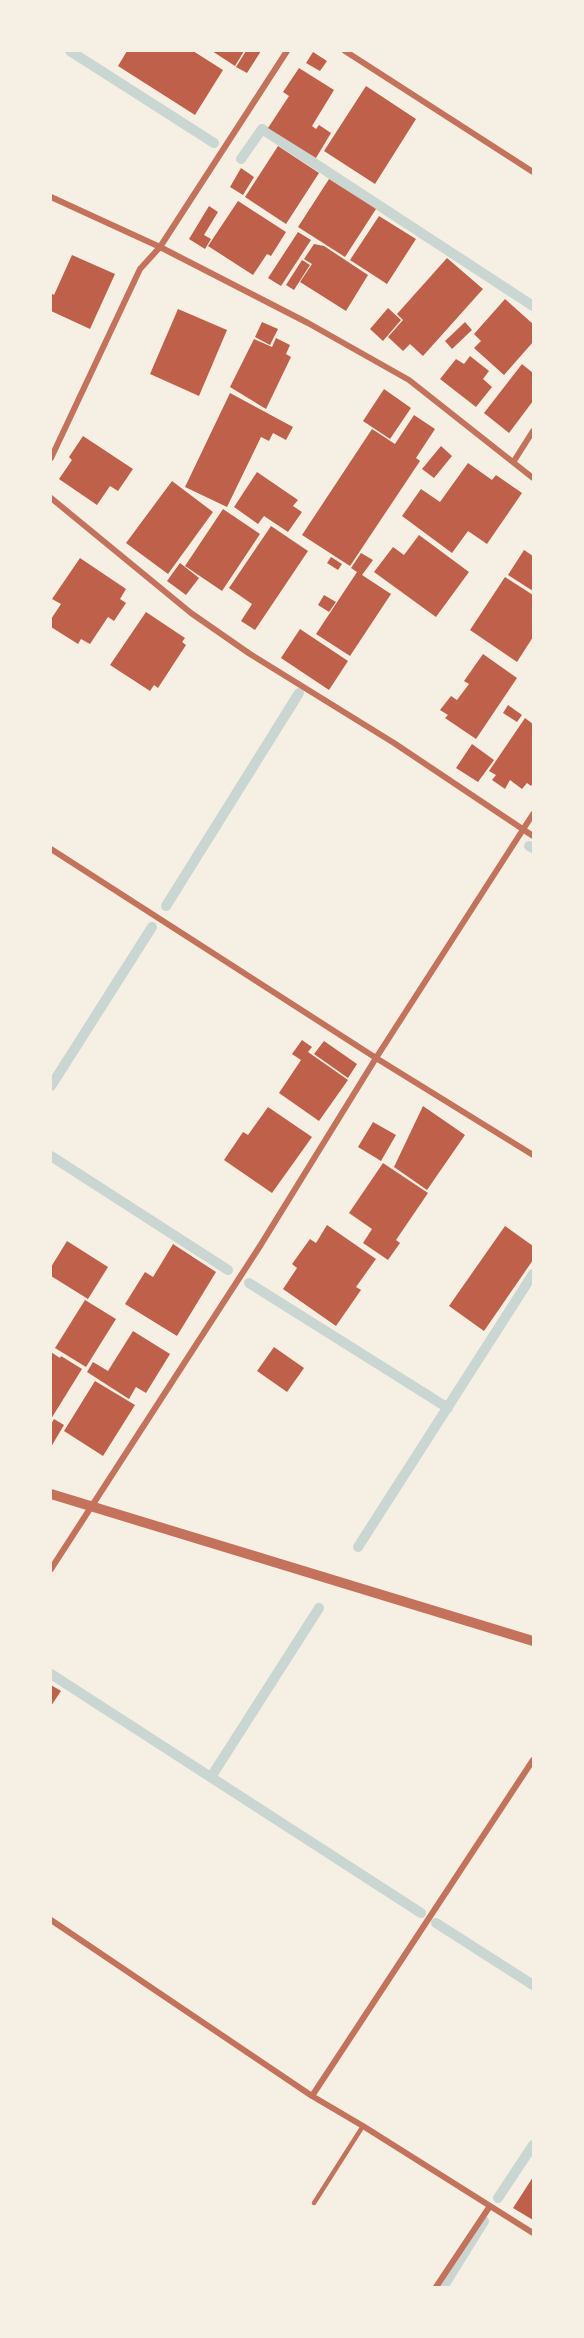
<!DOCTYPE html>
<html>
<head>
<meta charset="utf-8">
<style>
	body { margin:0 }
	#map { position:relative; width:584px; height:2338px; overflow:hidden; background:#f6efe4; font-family:Overpass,sans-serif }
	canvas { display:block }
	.frame { position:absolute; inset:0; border:52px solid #f6efe4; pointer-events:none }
</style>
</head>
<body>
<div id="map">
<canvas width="584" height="2338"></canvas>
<div class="frame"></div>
</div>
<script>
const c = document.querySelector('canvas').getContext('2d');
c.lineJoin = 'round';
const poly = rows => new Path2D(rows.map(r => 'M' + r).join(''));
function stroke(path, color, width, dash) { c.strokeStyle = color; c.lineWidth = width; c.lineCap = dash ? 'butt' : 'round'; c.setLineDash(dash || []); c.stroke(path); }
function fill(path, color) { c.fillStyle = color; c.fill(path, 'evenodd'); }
stroke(poly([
	[70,51,214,143],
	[241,159,262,129,533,306],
	[529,846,533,848],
	[166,906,299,693],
	[51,1086,152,927],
	[51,1156,228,1270],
	[249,1283,448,1408],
	[358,1547,533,1274],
	[51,1674,421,1913],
	[211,1777,319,1608],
	[436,1923,533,1985],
	[498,2198,533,2145],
	[443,2287,484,2221]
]), '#c9d6d2', 10);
fill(poly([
	[127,51,193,51,223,70,195,115,118,66],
	[212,51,244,51,235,66],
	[246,51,261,51,247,73,236,67],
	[313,52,327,61,320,71,306,63],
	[299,68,334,90,312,126,316,129,319,125,331,133,316,158,268,128,289,96,283,92],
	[366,86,416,119,375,184,324,151],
	[278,146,319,173,286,224,245,197],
	[241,168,254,177,243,195,230,187],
	[329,179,376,209,345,257,298,227],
	[238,201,286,232,271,256,267,254,253,275,208,246],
	[209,206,218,212,204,235,211,239,205,249,189,239],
	[379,216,416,239,387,284,350,260],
	[298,232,311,240,281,286,268,278],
	[314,244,324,246,368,275,346,311,300,282,312,264,304,259],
	[72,255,115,274,90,329,51,311,51,293,54,295],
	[447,258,483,289,423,356,410,344,403,351,388,337,403,320,397,314],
	[302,260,310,265,294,290,286,285],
	[505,299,533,324,533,342,504,375,474,348,481,341,474,334],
	[388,308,401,320,383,341,370,329],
	[178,309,227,330,199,396,150,374],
	[262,322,278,329,270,345,255,337],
	[465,322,472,330,452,349,445,341],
	[276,338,290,345,286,354,291,357,266,409,230,387,254,339,272,347],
	[470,356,489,371,483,379,492,387,476,407,440,379,456,359,464,364],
	[522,364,533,373,533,401,509,433,484,413],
	[384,389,411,408,390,439,363,421],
	[230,393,293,427,286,440,273,433,269,441,261,437,227,507,185,487],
	[414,415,435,429,416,458,420,461,350,566,302,535,372,429,395,444],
	[83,436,133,469,118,491,110,486,97,505,59,479,72,460,69,457],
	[441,446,452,456,434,478,422,469],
	[468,463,492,480,496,475,522,493,487,544,468,531,452,553,402,516,421,489,440,502],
	[257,472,298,500,293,506,302,512,288,532,264,516,258,524,234,507],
	[172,481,213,512,168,574,126,543],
	[223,509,260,534,222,591,185,566],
	[271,526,308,551,255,630,241,621,252,604,229,588],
	[419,535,469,572,436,617,374,572,393,547,404,555],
	[524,550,533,556,533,591,508,575],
	[361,553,373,560,362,575,391,594,350,656,316,634,357,572,351,568],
	[331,557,342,564,338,570,327,563],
	[80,558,126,589,120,599,126,603,114,621,108,617,90,644,81,639,78,644,51,627,51,619,61,604,52,599],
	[180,563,199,578,186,595,167,581],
	[505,577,533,595,533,637,517,662,470,630],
	[324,595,336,602,329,612,318,605],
	[146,612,185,638,182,642,186,645,158,688,154,685,150,691,110,665],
	[300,629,348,661,329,690,281,658],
	[483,654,517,678,476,739,445,718,448,715,440,710,451,696,457,700,469,684,464,681],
	[508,705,522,715,517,722,503,713],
	[525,718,533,724,533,783,531,786,527,783,522,789,510,780,505,789,492,780,496,775,489,771],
	[472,744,494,760,478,782,456,768],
	[302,1040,312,1047,308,1052,348,1080,319,1121,279,1093,301,1060,292,1054],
	[324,1041,357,1064,348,1078,314,1054],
	[423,1106,465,1135,427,1190,394,1167],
	[268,1107,312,1137,272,1193,224,1160,243,1132,248,1135],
	[373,1122,396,1135,381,1161,358,1147],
	[383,1163,428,1193,396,1240,400,1243,388,1260,363,1243,372,1229,349,1213],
	[327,1225,376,1259,356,1287,361,1290,336,1326,283,1289,297,1268,292,1264,310,1239,316,1243],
	[505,1226,533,1246,533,1260,484,1331,449,1306],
	[67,1241,108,1267,88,1299,51,1276,51,1267],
	[173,1244,216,1272,177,1336,125,1304,145,1272,153,1277],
	[85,1300,116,1319,86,1367,55,1348],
	[133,1331,170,1354,146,1393,136,1387,129,1399,87,1372,93,1362,108,1371],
	[274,1347,304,1368,287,1392,257,1371],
	[51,1352,60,1358,61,1356,82,1369,51,1419],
	[95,1381,135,1405,103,1456,64,1431],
	[54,1419,64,1425,51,1447,51,1424],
	[51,1685,61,1691,51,1706],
	[533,2177,533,2220,513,2208]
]), '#bf614a');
stroke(poly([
	[314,2203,363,2126]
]), '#c5725c', 4.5);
stroke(poly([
	[345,51,533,172],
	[51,197,160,247,308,323,409,380,533,478],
	[51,458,140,269,160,247,287,51],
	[514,461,533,431],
	[51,498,191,613,250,654,394,743,533,836],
	[51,849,376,1058,533,1155],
	[51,1569,260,1246,376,1058,533,814],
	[51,1920,312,2096,363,2126,533,2233],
	[312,2096,533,1760],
	[436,2287,490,2206]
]), '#c5725c', 6);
stroke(poly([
	[51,1494,533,1641]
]), '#c5725c', 10);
</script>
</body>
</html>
